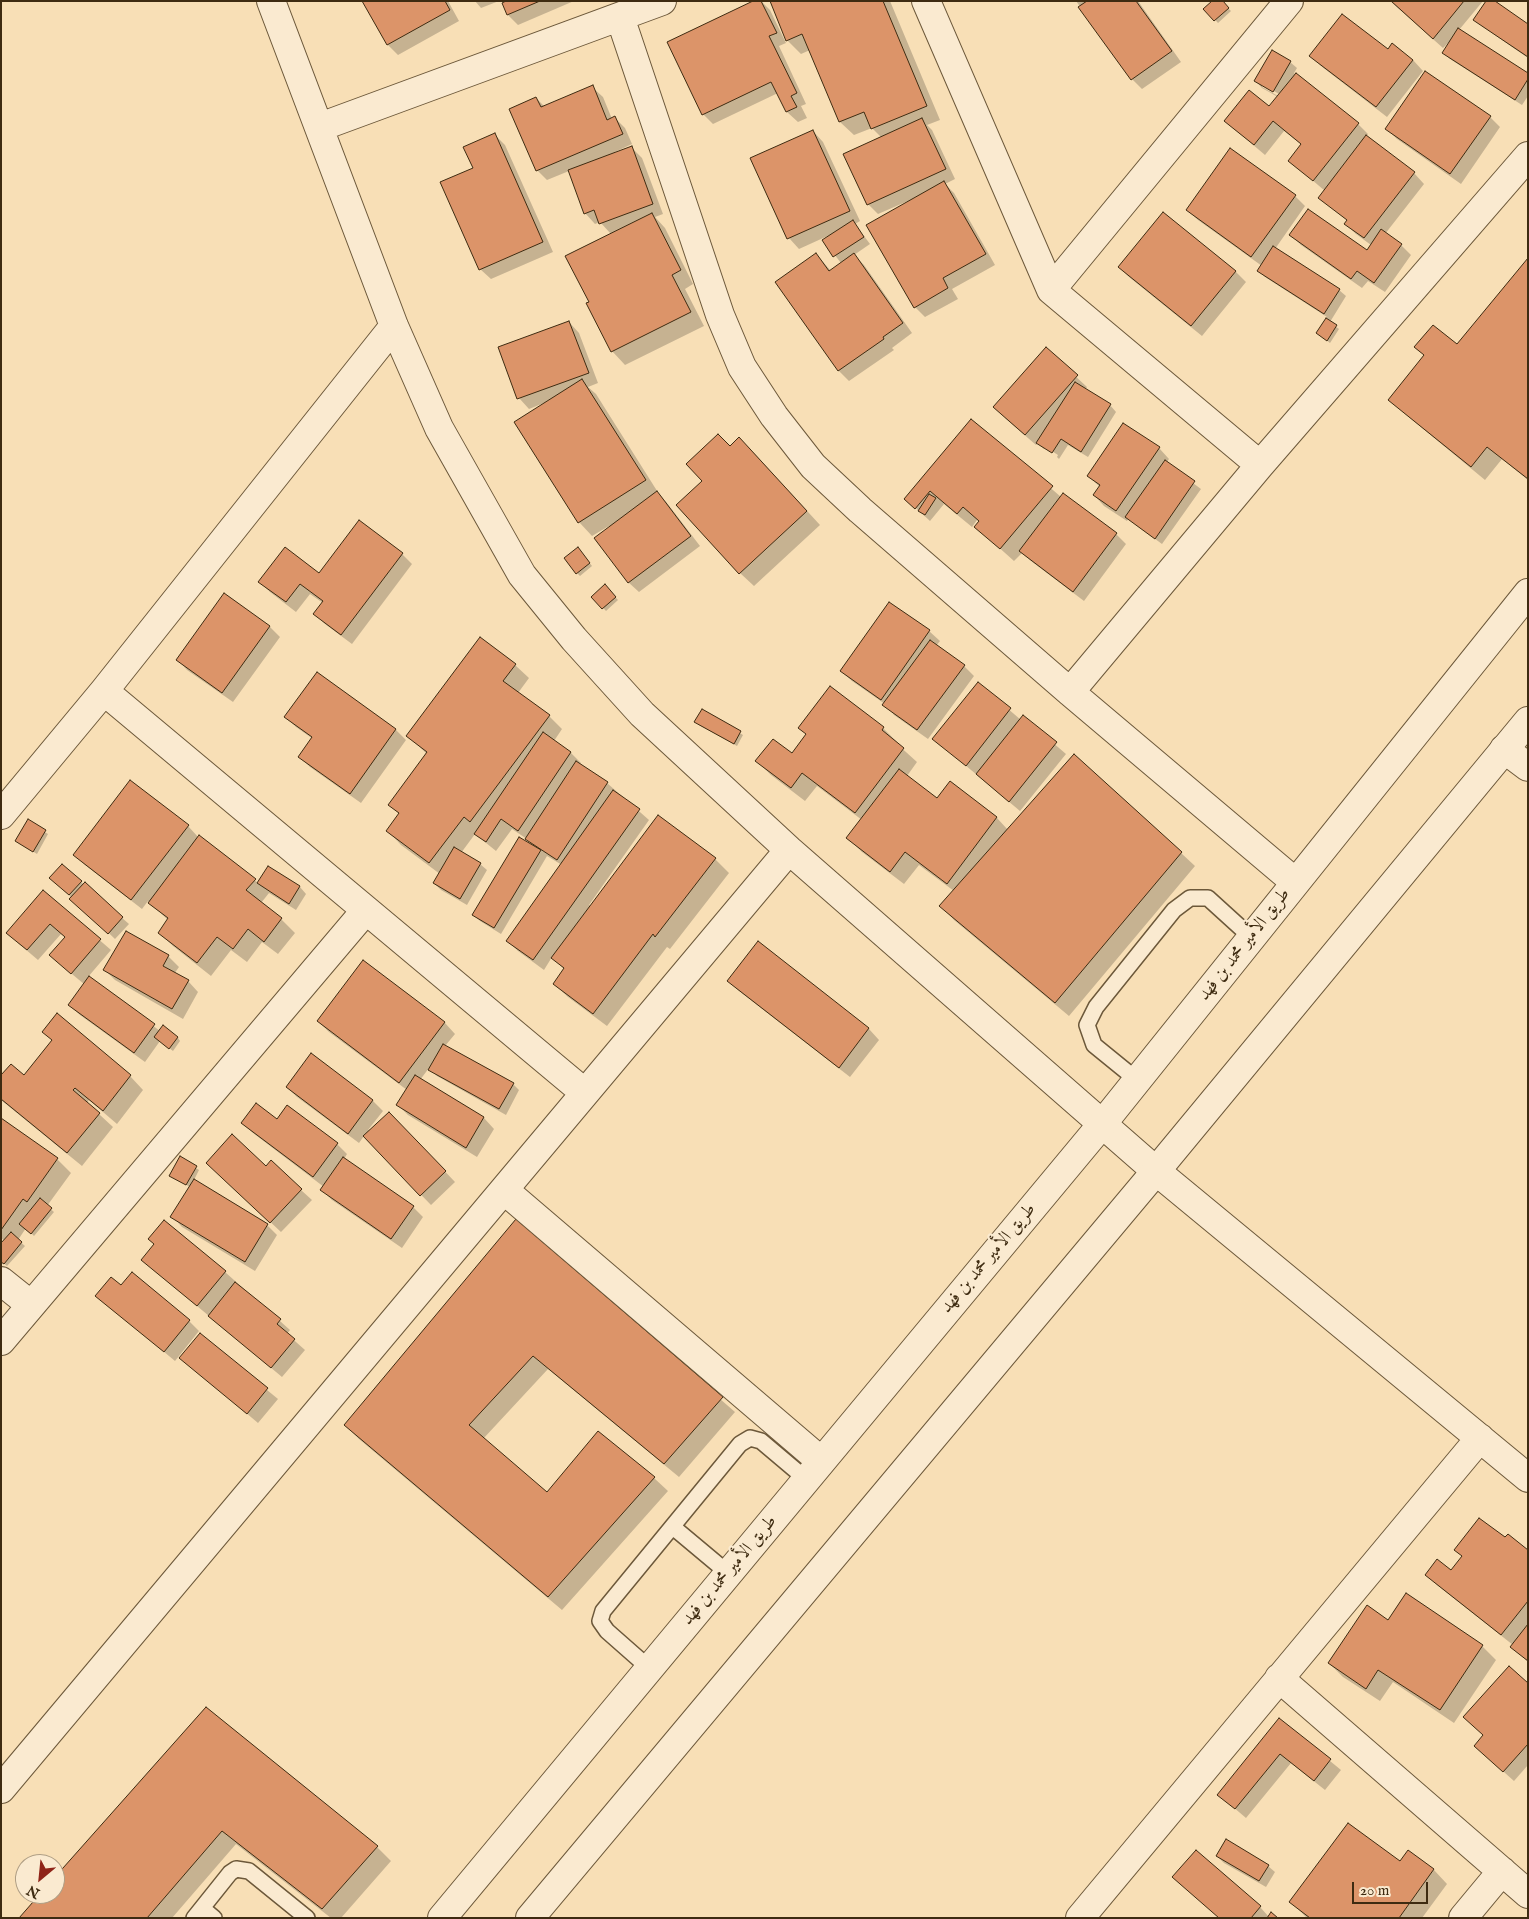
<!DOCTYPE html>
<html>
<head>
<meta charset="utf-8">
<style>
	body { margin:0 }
	#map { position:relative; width:1529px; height:1919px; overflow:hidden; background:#f8dfb6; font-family:"IM FELL English",serif }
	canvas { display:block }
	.frame { position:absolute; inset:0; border:2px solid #3e2b11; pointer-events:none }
	.north { position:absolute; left:15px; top:1854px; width:50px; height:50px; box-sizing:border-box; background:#faead0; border:1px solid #af9e84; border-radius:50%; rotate:208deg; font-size:14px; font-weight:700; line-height:20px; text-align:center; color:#3e2b11 }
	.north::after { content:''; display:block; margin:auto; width:18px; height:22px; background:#8f2418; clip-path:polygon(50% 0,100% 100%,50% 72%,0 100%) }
	.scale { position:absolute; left:1352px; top:1882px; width:76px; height:22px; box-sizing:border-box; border:2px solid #3e2b11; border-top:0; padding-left:6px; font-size:15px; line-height:18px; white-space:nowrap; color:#3e2b11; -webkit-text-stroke:4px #faead0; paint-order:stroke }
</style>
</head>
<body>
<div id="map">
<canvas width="1529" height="1919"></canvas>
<div class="frame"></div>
<div class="north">N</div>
<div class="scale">20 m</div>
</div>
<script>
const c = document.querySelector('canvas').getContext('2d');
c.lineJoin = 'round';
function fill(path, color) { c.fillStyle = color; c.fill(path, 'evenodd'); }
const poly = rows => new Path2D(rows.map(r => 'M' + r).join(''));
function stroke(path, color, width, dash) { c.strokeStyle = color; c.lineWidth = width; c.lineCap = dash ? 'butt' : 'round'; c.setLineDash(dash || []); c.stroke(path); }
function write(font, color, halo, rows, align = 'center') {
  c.font = font + ' "IM FELL English",Amiri,serif'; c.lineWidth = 4.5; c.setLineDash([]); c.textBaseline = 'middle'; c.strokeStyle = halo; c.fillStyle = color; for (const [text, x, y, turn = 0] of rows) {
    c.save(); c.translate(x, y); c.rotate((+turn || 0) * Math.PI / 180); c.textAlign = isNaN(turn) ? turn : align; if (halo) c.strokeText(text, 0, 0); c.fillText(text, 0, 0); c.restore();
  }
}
fill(poly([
	[363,1,448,1,459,21,398,55,388,45],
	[475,1,499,1,481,8],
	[509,1,574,1,518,25,508,15,504,4],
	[756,1,761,1,770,10,786,43,779,46,806,104,801,106,807,118,798,122,787,112,778,93,713,124,703,114],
	[772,1,890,1,940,120,927,125,932,130,955,179,945,184,954,193,995,265,952,289,958,299,925,317,915,307,909,202,908,201,878,214,868,204,882,138,872,128,854,135,840,122,810,50,801,54,787,40],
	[1076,1,1138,1,1181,62,1142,89,1132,79],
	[1221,1,1231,11,1218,23,1205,9],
	[1390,1,1483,1,1459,30,1528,74,1528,96,1522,105,1450,59,1444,53,1450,43,1449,42,1443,48],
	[1475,20,1528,25,1528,58,1482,26],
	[1388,51,1413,60,1423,71,1387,117,1321,66,1311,56],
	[1290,62,1297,68,1294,73,1358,124,1368,134,1366,137,1414,173,1424,184,1385,234,1401,245,1411,255,1385,292,1368,281,1362,288,1301,245,1291,235,1367,251,1371,245,1356,234,1346,224,1348,221,1320,198,1325,191,1290,161,1302,145,1284,131,1265,155,1225,121,1269,108,1278,97,1262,88,1256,81],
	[1262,84,1279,94,1278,96,1262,87],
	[592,87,603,97,612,119,615,118,625,128,632,144,615,152,615,154,632,148,642,158,663,214,655,217,665,228,693,284,685,289,704,326,625,365,612,351,590,302,611,234,600,222,595,224,585,213,569,171,547,180,537,170,536,98,545,107],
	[1490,117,1500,127,1461,184,1397,139,1387,129],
	[813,131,823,142,860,221,855,224,870,244,854,255,864,265,912,333,892,348,894,350,849,381,839,371,776,282,816,254,831,271,841,263,824,241,832,234,799,249,789,238,752,159],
	[495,135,505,145,553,252,491,279,480,269,474,168],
	[1295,196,1305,206,1275,249,1339,290,1346,296,1330,322,1339,329,1330,343,1317,333,1327,317,1265,277,1259,271,1262,266,1198,220,1187,210],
	[1163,213,1236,272,1246,282,1202,336,1129,277,1119,267],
	[1528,260,1528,480,1502,459,1485,480,1404,413,1390,400,1425,356,1416,347,1457,346],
	[569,322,579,333,598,383,588,387,596,394,659,494,667,503,700,546,639,592,628,582,609,526,592,536,579,522,544,403,529,409,519,398],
	[1046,349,1087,387,1085,390,1110,405,1116,412,1088,457,1068,445,1059,459,1057,457,1058,455,1044,446,1044,449,1038,443,1036,445,1005,418],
	[972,420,1061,497,1063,495,1116,534,1126,544,1084,601,1031,561,1022,553,1014,561,976,527,979,522,977,520,972,527,944,504,930,521,906,499],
	[1159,448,1169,459,1166,463,1201,489,1162,544,1128,519,1127,521,1104,506,1094,495,1100,487,1088,476],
	[753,452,820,525,754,586,740,573,704,481],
	[581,552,592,566,580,576,577,573],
	[402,554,412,564,352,644,325,624,315,614,323,603,310,594,296,612,270,592,260,582,319,574],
	[605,586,618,600,606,611,593,597],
	[224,594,270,627,280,637,233,702,187,670,177,659],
	[889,603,929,631,940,641,936,646,964,666,974,676,928,739,894,715,885,704,852,681,841,671],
	[480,639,515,665,529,678,518,693,549,716,562,729,554,741,571,753,581,763,579,765,607,783,649,820,589,905,591,906,659,817,715,859,729,873,670,949,667,947,607,1026,568,997,554,984,565,970,552,957,544,970,518,951,508,941,562,865,547,856,501,934,480,921,474,915,532,845,527,839,512,829,496,851,475,834,461,853,480,864,487,870,467,905,441,890,434,883,440,874,401,845,388,831,400,815,390,805,427,754,408,736],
	[317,674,396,730,406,740,361,803,310,767,300,757,313,739,296,727,286,717],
	[978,683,1021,720,1023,717,1066,754,1020,811,934,739],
	[702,710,743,735,737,746,699,725],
	[883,728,897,742,896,743,917,762,907,776,938,800,950,783,997,818,1008,830,1181,853,1195,866,1069,1016,954,920,941,906,954,891,919,865,904,884,862,852,848,838,862,820,817,786,805,801,771,775,757,761,792,755],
	[28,821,48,834,37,854,16,841],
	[188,826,199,838,258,883,268,867,300,887,306,894,296,910,269,893,261,903,281,919,295,933,278,954,262,942,247,962,231,950,211,976,173,946,159,932,168,920,148,901,142,909,85,865,74,854],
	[51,878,81,882,129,924,115,939],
	[43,891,111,950,88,977,160,1031,163,1027,178,1038,180,1041,173,1051,160,1041,145,1062,80,1015,69,1005,84,984,61,965,66,938,61,934,38,960,18,943],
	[758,943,869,1029,879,1040,850,1077,739,991,729,981],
	[168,956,179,967,174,974,188,981,198,992,183,1019,115,980,105,970],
	[363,962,445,1023,455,1034,445,1046,513,1084,519,1090,506,1115,437,1076,429,1068,420,1080,484,1118,494,1129,477,1157,408,1115,398,1105,407,1090,329,1032,318,1021],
	[311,1055,373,1101,383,1111,368,1130,399,1123,455,1182,431,1205,364,1136,359,1143,297,1097,287,1087],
	[130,1076,143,1090,117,1124,89,1100,87,1103,113,1127,82,1166,1,1100,1,1077],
	[1,1120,57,1159,71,1173,47,1206,54,1212,34,1236,26,1228,18,1240,25,1246,7,1266,1,1261,5,1241,1,1238],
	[277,1120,337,1144,347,1154,344,1159,413,1207,423,1217,402,1248,332,1200,322,1190,324,1187,253,1133,242,1123],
	[181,1158,199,1170,194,1180,267,1225,277,1235,255,1271,182,1227,172,1216,190,1187,174,1178],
	[266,1168,301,1190,312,1200,281,1232,218,1173],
	[516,1221,735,1412,679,1477,548,1369,483,1439,548,1494,654,1478,668,1491,562,1610,359,1439,345,1425],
	[164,1222,225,1272,290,1330,287,1334,305,1350,282,1377,142,1260,155,1244],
	[121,1287,189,1321,199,1331,175,1361,97,1296],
	[200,1335,278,1399,258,1423,181,1358],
	[1455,1550,1528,1551,1528,1662,1512,1647,1513,1645,1437,1585,1427,1574,1451,1572,1463,1557],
	[1406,1595,1482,1646,1496,1660,1454,1723,1393,1682,1380,1701,1343,1677,1329,1663,1389,1621],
	[1528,1684,1528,1765,1514,1781,1486,1756,1484,1735],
	[206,1709,377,1847,391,1861,341,1918,331,1918,236,1844,172,1918,21,1918,42,1894,55,1894,55,1879],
	[1279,1719,1341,1770,1325,1790,1291,1763,1246,1818,1219,1795],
	[1408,1852,1434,1870,1447,1884,1422,1918,1307,1918,1291,1902,1400,1862],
	[1217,1856,1268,1866,1275,1872,1266,1887,1224,1863],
	[1260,1907,1269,1917,1276,1918,1219,1918]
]), '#0003');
const building = poly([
	[362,1,445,1,450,10,387,45,362,1],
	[506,1,540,1,507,15,502,3,506,1],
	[753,1,761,1,777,33,769,36,797,93,791,96,797,107,786,112,771,82,702,115,667,42,753,1],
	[770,1,883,1,927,106,871,129,864,112,839,122,802,34,786,41,770,1],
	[1087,1,1136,1,1172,51,1131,80,1078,7,1087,1],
	[1212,1,1223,1,1229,8,1214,21,1203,9,1212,1],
	[1391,1,1464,1,1433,39,1391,1],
	[1486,1,1495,1,1528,24,1528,57,1473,20,1486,1],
	[1342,14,1388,49,1392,43,1413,60,1376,107,1309,56,1342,14],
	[1458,28,1528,73,1528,79,1515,100,1442,53,1458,28],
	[1272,50,1291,61,1273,92,1254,81,1272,50],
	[1425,71,1491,116,1450,174,1385,129,1425,71],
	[1296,73,1359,123,1313,181,1288,161,1301,144,1273,121,1254,145,1224,121,1249,90,1269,106,1296,73],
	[593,85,607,120,615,116,623,134,536,171,509,109,536,97,541,107,593,85],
	[922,118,946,169,867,205,843,154,922,118],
	[813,130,850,211,787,239,750,158,813,130],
	[495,133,543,242,479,270,440,182,473,168,463,147,495,133],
	[1366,135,1415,172,1364,238,1344,224,1347,220,1318,198,1366,135],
	[632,146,653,204,599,224,594,210,584,214,568,170,632,146],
	[1230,148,1296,195,1251,257,1186,210,1230,148],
	[944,181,986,254,943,278,948,288,914,308,866,225,944,181],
	[1308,209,1367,250,1381,229,1402,244,1374,283,1357,271,1351,279,1289,235,1308,209],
	[1163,212,1236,271,1191,326,1118,267,1163,212],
	[652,213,681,270,672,275,691,312,611,352,586,303,589,302,565,256,652,213],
	[853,220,864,237,833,257,822,240,853,220],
	[1273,246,1340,289,1324,314,1257,271,1273,246],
	[816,253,829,271,854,253,903,323,883,337,884,339,838,371,775,282,816,253],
	[1528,258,1528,479,1487,447,1471,467,1388,400,1424,355,1414,347,1433,325,1457,344,1528,258],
	[1326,318,1337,325,1327,341,1316,333,1326,318],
	[569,321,589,373,517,399,498,347,569,321],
	[1046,347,1078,375,1025,435,993,407,1046,347],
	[582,379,646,480,578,523,514,422,582,379],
	[1075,382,1111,404,1081,452,1061,439,1052,453,1036,443,1075,382],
	[971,419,1053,486,1000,549,974,527,979,521,963,507,957,514,930,491,915,509,904,499,971,419],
	[1123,423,1160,447,1116,511,1093,495,1100,485,1087,476,1123,423],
	[718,434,730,446,739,437,807,511,739,574,676,505,702,481,686,464,718,434],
	[1165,460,1195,481,1155,539,1125,517,1165,460],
	[657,491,691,536,628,583,594,538,657,491],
	[1063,493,1117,533,1073,592,1019,551,1063,493],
	[929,494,936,498,925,515,918,511,929,494],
	[359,520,403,553,341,635,313,614,323,601,300,584,286,602,258,582,285,547,319,573,359,520],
	[578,547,590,563,576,574,564,558,578,547],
	[605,584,616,597,602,609,591,597,605,584],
	[224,593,270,626,222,693,176,660,224,593],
	[889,602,930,630,881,700,840,671,889,602],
	[480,637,516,664,503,681,550,715,470,822,464,817,429,863,386,831,399,813,388,805,427,752,406,736,480,637],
	[930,640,965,665,917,730,882,705,930,640],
	[317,672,396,729,350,794,298,757,312,737,284,717,317,672],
	[978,682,1011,708,966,766,932,739,978,682],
	[830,686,884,727,882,730,904,748,855,813,802,773,791,788,755,761,773,739,792,753,806,734,798,728,830,686],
	[702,709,741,731,734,744,694,722,702,709],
	[1023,715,1057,742,1009,802,976,774,1023,715],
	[543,732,571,752,518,831,501,819,486,842,474,834,543,732],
	[1074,754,1182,852,1055,1003,939,906,1074,754],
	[576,761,608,782,557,860,525,839,576,761],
	[899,769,937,798,950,781,997,817,947,884,905,852,890,872,846,838,899,769],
	[130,780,189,825,131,900,73,855,130,780],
	[613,790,640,809,533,960,506,941,613,790],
	[658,815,716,858,655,937,653,934,593,1014,553,984,564,968,551,958,658,815],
	[28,819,46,830,33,852,15,841,28,819],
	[199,835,256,879,246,890,282,918,264,942,248,929,233,949,217,937,197,963,158,933,168,918,148,903,199,835],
	[519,837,541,850,494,928,472,915,519,837],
	[454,847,481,863,460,899,433,883,454,847],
	[62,864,82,881,69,895,49,878,62,864],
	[268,866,300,886,289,904,257,883,268,866],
	[85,882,123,917,108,934,69,899,85,882],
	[43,890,101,939,71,974,49,955,65,937,50,924,27,950,6,933,43,890],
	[126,931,169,955,163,966,189,980,172,1009,103,970,126,931],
	[758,941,869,1028,839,1068,727,981,758,941],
	[363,960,445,1022,399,1083,317,1021,363,960],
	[89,976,155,1024,134,1053,68,1005,89,976],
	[57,1013,131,1075,103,1111,75,1088,73,1090,100,1113,67,1153,1,1099,1,1075,11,1064,24,1075,52,1040,42,1032,57,1013],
	[163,1025,178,1037,169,1049,154,1037,163,1025],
	[443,1044,514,1083,499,1109,428,1070,443,1044],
	[311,1053,373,1100,348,1134,286,1087,311,1053],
	[415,1075,484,1117,466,1148,396,1105,415,1075],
	[256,1103,277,1119,287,1105,338,1143,313,1177,241,1123,256,1103],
	[389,1112,446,1171,420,1196,363,1136,389,1112],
	[1,1118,58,1158,27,1202,23,1199,1,1230,1,1118],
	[232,1134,266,1166,271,1160,302,1189,270,1223,206,1163,232,1134],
	[180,1156,197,1166,186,1185,169,1176,180,1156],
	[343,1157,414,1206,391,1239,320,1190,343,1157],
	[194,1179,268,1224,245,1262,170,1217,194,1179],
	[40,1198,52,1208,31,1234,19,1224,40,1198],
	[516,1219,723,1397,664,1464,533,1356,469,1425,547,1492,598,1431,655,1477,548,1597,344,1425,516,1219],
	[164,1220,226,1271,197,1306,141,1260,154,1244,148,1239,164,1220],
	[11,1232,22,1242,4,1264,1,1262,1,1243,11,1232],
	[132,1272,190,1320,164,1352,95,1296,111,1277,121,1285,132,1272],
	[235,1282,281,1319,277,1324,295,1339,271,1368,208,1316,235,1282],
	[200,1333,268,1388,247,1414,179,1358,200,1333],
	[1479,1518,1505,1537,1508,1534,1528,1550,1528,1601,1501,1635,1425,1575,1437,1559,1451,1570,1462,1556,1454,1550,1479,1518],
	[1406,1593,1483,1645,1440,1710,1378,1670,1366,1689,1328,1663,1367,1605,1388,1620,1406,1593],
	[1528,1624,1528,1661,1510,1647,1528,1624],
	[1509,1666,1528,1683,1528,1744,1503,1772,1474,1746,1483,1735,1463,1717,1509,1666],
	[206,1707,378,1846,322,1909,222,1831,147,1918,19,1918,40,1894,55,1894,55,1877,206,1707],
	[1279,1718,1331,1759,1314,1781,1280,1754,1235,1809,1217,1795,1279,1718],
	[1348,1823,1400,1861,1408,1850,1434,1869,1399,1918,1310,1918,1289,1902,1348,1823],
	[1226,1839,1269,1865,1259,1881,1216,1856,1226,1839],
	[1196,1850,1261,1906,1251,1918,1219,1918,1172,1877,1196,1850],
	[1271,1912,1278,1918,1267,1918,1271,1912]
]);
fill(building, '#dc9469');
stroke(building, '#3e2b11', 1);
const service = poly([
	[1137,1080,1094,1045,1087,1025,1096,1007,1174,910,1190,898,1208,898,1252,938],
	[673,1527,728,1573],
	[649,1668,607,1631,600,1621,603,1611,740,1444,750,1438,761,1441,806,1479],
	[202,1908,214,1918],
	[194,1918,230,1873,236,1869,249,1871,307,1918]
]);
const minor = poly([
	[271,1,394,326,439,428,522,575,574,639,642,714,789,850,1156,1171,1528,1478],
	[926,1,1051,290,1260,465],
	[620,17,720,315,742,367,774,416,813,466,860,510,1070,692,1295,882],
	[320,127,662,1],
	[1051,290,1289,1],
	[104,691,585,1093],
	[1070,692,1260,465,1528,156],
	[1504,749,1528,767],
	[1,815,104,691,394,326],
	[504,1190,821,1461],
	[1,1281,31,1305],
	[1,1341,366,910],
	[1279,1678,1528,1894],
	[1,1789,789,850],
	[1080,1918,1480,1438],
	[1463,1918,1502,1871]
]);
const tertiary = poly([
	[442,1918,1103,1123,1528,593],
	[530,1918,1156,1171,1528,721]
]);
stroke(service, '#6c583a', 18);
stroke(minor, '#6c583a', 30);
stroke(tertiary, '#6c583a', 30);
stroke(service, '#faead0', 15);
stroke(minor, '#faead0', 28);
stroke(tertiary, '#faead0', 28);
write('18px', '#3e2b11', '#faead0', [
	["طريق الأمير محمد بن فهد",1245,945,-52],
	["طريق الأمير محمد بن فهد",989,1259,-50],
	["طريق الأمير محمد بن فهد",730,1571,-50]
]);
</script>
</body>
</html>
